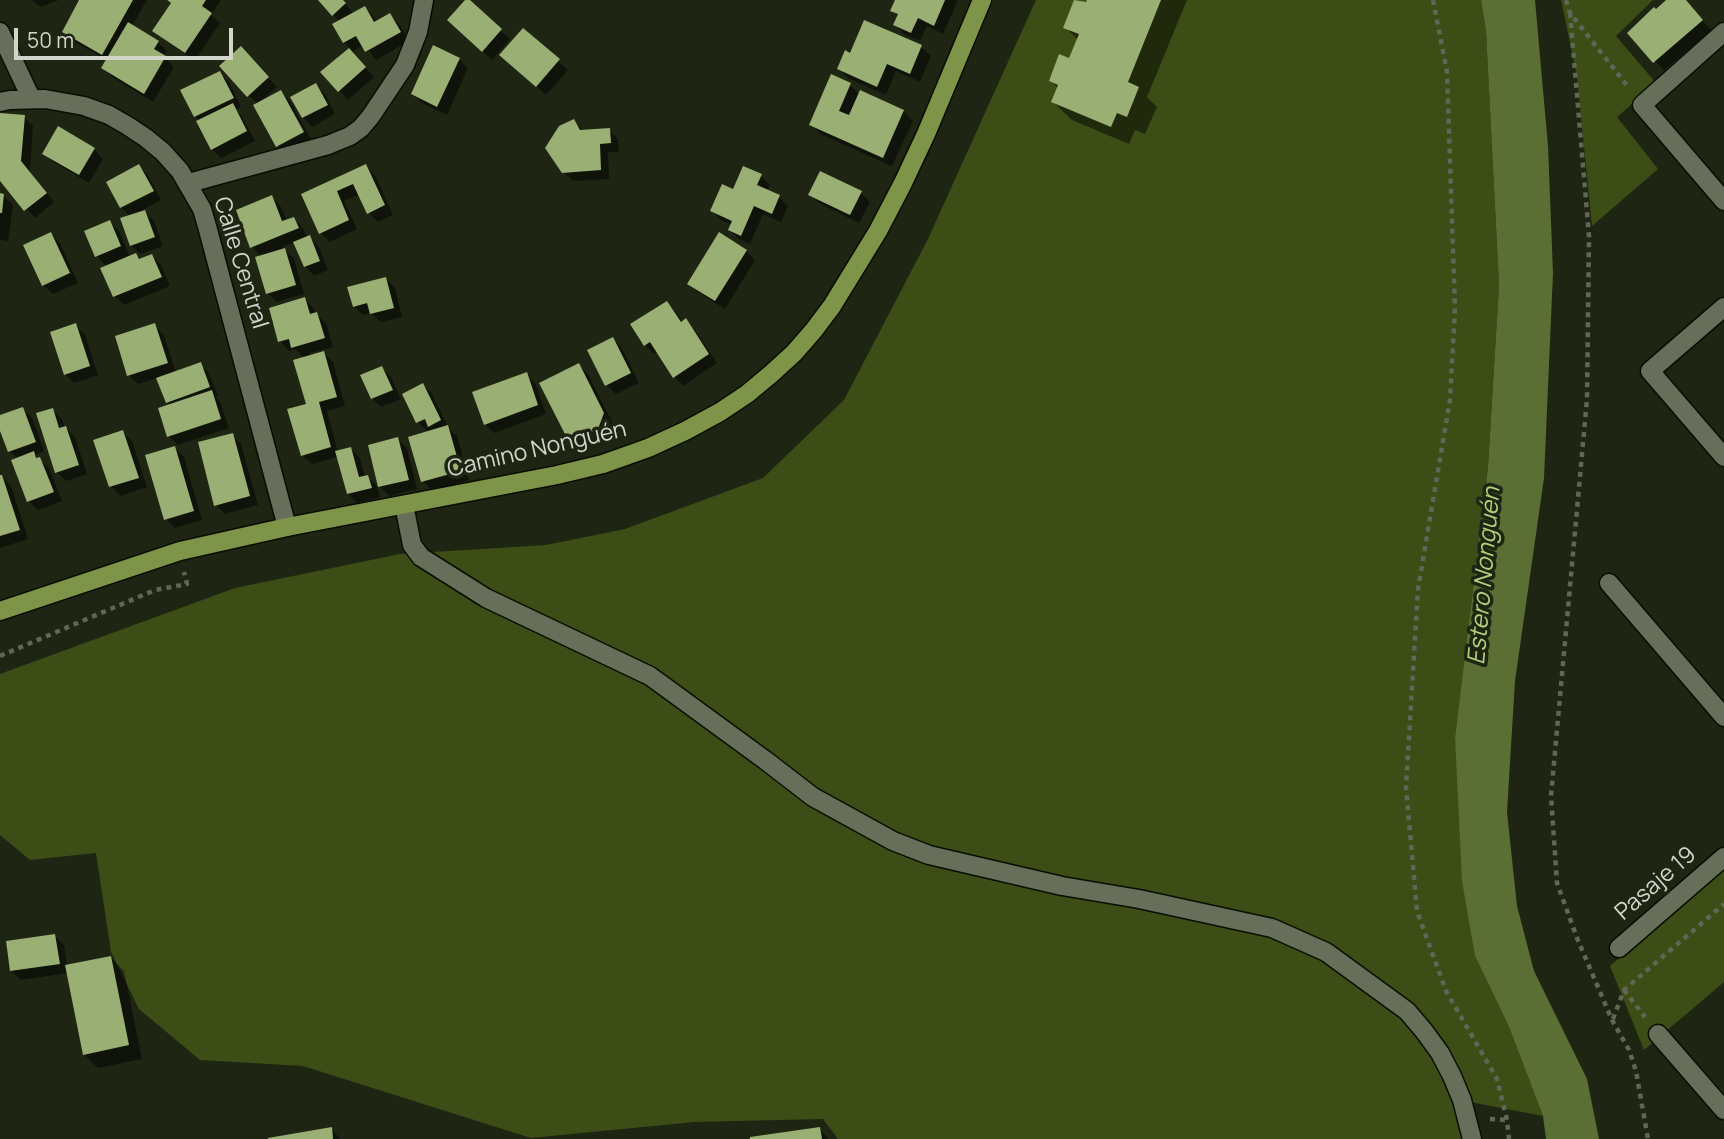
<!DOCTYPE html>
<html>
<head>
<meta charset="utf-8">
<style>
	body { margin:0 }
	#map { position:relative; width:1724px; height:1139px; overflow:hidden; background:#1f2513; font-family:Manrope,sans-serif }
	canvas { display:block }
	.scale { position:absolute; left:14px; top:28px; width:219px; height:32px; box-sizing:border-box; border:4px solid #d1d5ca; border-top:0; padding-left:9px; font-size:21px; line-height:24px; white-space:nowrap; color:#d1d5ca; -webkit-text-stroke:5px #1f2513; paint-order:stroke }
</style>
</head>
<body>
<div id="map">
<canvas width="1724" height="1139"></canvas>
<div class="scale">50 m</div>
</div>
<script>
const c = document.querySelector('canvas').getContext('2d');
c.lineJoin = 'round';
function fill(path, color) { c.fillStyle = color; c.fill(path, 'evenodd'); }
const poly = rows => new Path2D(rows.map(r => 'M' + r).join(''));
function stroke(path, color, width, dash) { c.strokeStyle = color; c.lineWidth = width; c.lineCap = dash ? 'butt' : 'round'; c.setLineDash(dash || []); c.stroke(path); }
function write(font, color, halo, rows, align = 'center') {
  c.font = font + ' Manrope,sans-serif'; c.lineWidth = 7; c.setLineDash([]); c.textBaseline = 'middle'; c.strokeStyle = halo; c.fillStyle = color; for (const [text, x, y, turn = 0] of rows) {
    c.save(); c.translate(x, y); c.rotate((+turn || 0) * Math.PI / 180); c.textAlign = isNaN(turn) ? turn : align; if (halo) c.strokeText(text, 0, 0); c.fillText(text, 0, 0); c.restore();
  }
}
fill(poly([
	[1036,0,1481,0,1486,31,1499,285,1488,467,1455,737,1475,956,1509,1027,1543,1116,1465,1101,1465,1139,838,1139,823,1119,694,1122,531,1138,303,1066,200,1060,139,1009,111,952,96,853,30,860,0,835,0,674,235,588,400,554,546,545,625,529,763,478,844,400,928,239],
	[1561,0,1653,0,1616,36,1656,83,1617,117,1658,169,1592,226,1577,76],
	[1724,869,1724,982,1644,1050,1610,966]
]), '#3d4d16');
fill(poly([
	[1481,0,1535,0,1548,146,1553,273,1544,478,1515,681,1507,812,1517,906,1534,971,1587,1079,1599,1139,1546,1139,1543,1116,1509,1027,1475,956,1462,881,1455,737,1488,467,1499,285,1486,31]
]), '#5b6e34');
fill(poly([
	[32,0,59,0,40,7],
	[81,0,147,0,132,26,158,42,167,51,164,57,174,67,153,102,112,77,103,68,107,60,73,41,64,32],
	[166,0,221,0,211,15,220,23,195,61,164,39,155,30,172,4],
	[320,0,342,0,354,14,365,8,374,17,377,23,390,15,399,24,409,41,376,60,364,45,352,52,374,77,348,100,323,73,351,49,344,42,340,22],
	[467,0,510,39,492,60,458,29],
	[897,0,958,0,943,34,927,26,920,41,904,34,895,25,899,17,892,10],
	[1076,0,1087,5,1089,0,1187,0,1147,97,1157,107,1145,134,1135,130,1129,144,1072,120,1053,102,1059,89,1051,81,1070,60,1078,40,1065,27],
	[1668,0,1685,0,1711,30,1664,70,1655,61,1656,11],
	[864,22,921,47,931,56,920,82,896,71,886,95,848,78,839,69,850,55],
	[523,30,568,70,546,95,511,64],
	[249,57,277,87,261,101,281,92,290,101,312,141,287,155,278,146,256,106,258,104,248,95],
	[459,59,468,68,447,115,422,103,413,94],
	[220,73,229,82,241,107,236,110,241,115,255,141,221,158,212,149,200,121,195,116],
	[316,85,325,94,335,114,312,127,303,117],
	[850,85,860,95,861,92,903,111,913,121,892,166,820,134,811,124],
	[24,117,33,126,30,172,54,202,35,218,0,178,0,125],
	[574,121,583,130,609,130,618,139,619,152,608,152,609,179,573,181,563,172],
	[94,149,103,159,89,183,53,162,44,153],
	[139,166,148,175,161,200,143,210,154,221,163,246,140,254,131,245,130,216,121,207,108,183],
	[366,166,375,175,393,215,378,222,369,213,360,194,344,201,357,229,330,242,321,233,304,195],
	[761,176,770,185,767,191,779,197,788,206,781,222,763,214,750,244,739,239,730,230,732,225,721,220,712,211,734,191],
	[861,193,870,202,859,223,819,203,810,194],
	[0,195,3,196,13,205,8,241,0,240],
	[272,197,281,207,287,221,294,219,303,228,307,238,310,237,319,247,328,270,314,276,305,266,295,242,282,247,294,259,304,294,277,302,267,293,262,257,252,247],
	[109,222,119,231,130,257,135,255,141,260,152,256,161,265,170,286,124,305,115,296,107,267,97,256],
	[51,234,60,243,78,283,53,294,43,285,25,246],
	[746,251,755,260,725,309,698,292,689,283],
	[386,279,395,288,402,317,381,322,371,313,363,315,354,306],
	[305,299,314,309,316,314,326,323,333,347,310,353,311,357,323,353,333,362,345,406,327,411,338,452,351,449,360,458,365,478,367,477,377,486,380,497,357,503,348,494,338,457,312,464,302,455,308,405,305,358,295,349,289,351,280,341],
	[667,303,676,312,683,323,686,321,695,330,717,363,683,386,674,376,658,352,654,354,645,345],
	[76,325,85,335,98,375,74,383,65,374],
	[154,325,164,335,176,373,200,364,209,373,218,396,215,397,220,402,229,428,178,445,169,436,171,406,167,402,158,378,138,384,129,375],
	[613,339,622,348,639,383,616,394,607,385],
	[579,365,588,374,613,424,607,438,580,452,571,443],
	[382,368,391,377,401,399,381,407,372,398],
	[526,374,535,383,546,414,494,433,485,424],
	[423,385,432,394,449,429,457,436,469,480,432,491,423,481,429,433,418,422],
	[22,409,32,418,44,451,35,455,49,468,62,501,38,510,28,501,18,459,10,451,0,426,0,417],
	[52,410,62,419,65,428,66,428,75,437,87,474,66,481,57,472],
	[123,432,132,441,147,487,120,496,111,486],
	[232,435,241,444,258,505,225,514,216,505],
	[398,439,407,448,417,489,389,496,380,486],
	[175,448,184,457,202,520,175,528,166,519],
	[0,477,2,477,11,486,28,539,0,548],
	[55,936,64,945,67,966,111,958,124,971,142,1059,98,1068,84,1054,68,973,21,980,11,970],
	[331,1129,341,1139,270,1139],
	[819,1129,829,1139,751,1139]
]), '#0007');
fill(poly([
	[79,0,133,0,102,55,62,32],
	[167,0,206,0,202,6,212,13,185,53,152,31,171,3],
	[318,0,343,0,346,3,332,16],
	[465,0,470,0,502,29,482,52,447,20],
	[895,0,945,0,934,26,918,18,911,33,893,25,898,14,890,11],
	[1074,0,1086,2,1087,0,1161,0,1128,82,1139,87,1127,117,1117,113,1111,127,1051,102,1058,85,1049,81,1059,54,1069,58,1079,34,1063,28],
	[1666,0,1686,0,1703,20,1653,63,1627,33,1654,7,1656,9],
	[365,6,374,22,390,13,401,32,365,52,356,36,343,43,332,24],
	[864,20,922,45,910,74,887,64,877,87,837,69,845,50,850,53],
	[128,22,159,41,154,49,166,56,144,94,101,68],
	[523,28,560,59,536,87,499,55],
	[433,45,460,58,437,107,411,94],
	[241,46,269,77,247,97,219,66],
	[349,48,366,67,338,92,320,72],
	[220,71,234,98,194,117,180,90],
	[831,74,851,83,839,111,849,115,860,90,904,110,883,158,809,125],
	[316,83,328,105,302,118,290,97],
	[281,90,304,132,276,147,253,105],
	[233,103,247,131,211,150,196,121],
	[0,113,25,115,21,161,47,193,24,211,0,181],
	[574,119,580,130,610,128,611,143,600,144,601,170,562,173,545,148,559,126],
	[58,126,95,148,79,175,42,154],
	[139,164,154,191,120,208,106,182],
	[366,164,385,205,367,214,353,184,337,191,349,220,319,234,301,194],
	[743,166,762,174,757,185,780,195,772,214,754,206,741,236,728,230,732,221,710,211,722,184,733,189],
	[820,171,862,191,850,215,808,195],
	[0,193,4,194,2,213,0,213],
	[272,195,282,221,294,217,299,228,250,248,236,210],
	[145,210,155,237,130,246,120,218],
	[110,220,121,246,95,257,84,231],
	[51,232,70,273,42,286,23,245],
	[719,232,747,250,715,301,687,284],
	[310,235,320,261,304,267,293,242],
	[285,248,296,285,266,294,255,257],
	[136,253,139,259,152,254,162,277,113,297,100,268],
	[386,277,394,308,370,314,367,303,353,307,347,287],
	[305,297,310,314,317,312,325,338,291,348,289,339,278,342,269,308],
	[667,301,681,322,686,318,709,354,673,378,650,342,644,346,630,324],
	[76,323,90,366,64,375,50,332],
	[155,323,168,363,127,376,115,336],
	[613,337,631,373,605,386,587,350],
	[324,351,337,397,319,402,331,447,301,456,287,409,306,404,293,360],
	[201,362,210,387,166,403,156,378],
	[579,363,604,413,598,429,570,444,539,383],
	[382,366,393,390,371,399,360,375],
	[527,372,538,405,484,425,472,392],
	[423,383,441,420,428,427,425,419,416,423,402,394],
	[212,390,221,419,167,437,158,408],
	[23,407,36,442,8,452,0,431,0,415],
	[53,408,59,428,66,426,79,465,55,473,36,413],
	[448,425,461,471,421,482,408,437],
	[123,430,139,478,109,487,93,440],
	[233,433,250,496,214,506,198,442],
	[398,437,409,480,378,487,368,445],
	[175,446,194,511,164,520,145,455],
	[351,447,359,477,368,475,372,488,347,494,335,451],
	[34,451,36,458,40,457,54,492,27,502,11,460],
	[0,475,2,475,20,530,0,536],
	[55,934,60,964,10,971,6,941],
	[111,956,129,1045,83,1055,65,965],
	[332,1127,333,1139,268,1139,268,1138],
	[820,1127,822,1139,750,1139,750,1137]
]), '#9aaf73');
const minor = poly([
	[0,32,31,98],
	[1724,32,1642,105,1724,201],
	[0,102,10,100,45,99,84,106,109,115,128,126,146,138,163,152,180,171,202,209,207,226,287,527],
	[189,183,328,145,350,136,361,128,371,116,405,65,418,32,424,0],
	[1724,307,1650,371,1724,457],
	[404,505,412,545,421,557,486,598,650,676,765,760,813,797,893,841,929,855,1062,886,1139,899,1272,928,1326,952,1407,1011,1424,1031,1440,1053,1452,1076,1462,1100,1472,1139],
	[1609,583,1724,717],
	[1619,948,1724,857],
	[1658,1034,1724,1110]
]);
const major = poly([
	[0,611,180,551,287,527,557,475,603,464,648,448,685,431,720,412,747,394,771,374,794,353,814,330,832,306,878,231,903,183,926,134,982,0]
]);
stroke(minor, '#090e01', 21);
stroke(major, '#090e01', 21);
stroke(poly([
	[1433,0,1447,72,1455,309,1450,400,1418,589,1406,787,1417,911,1446,991,1497,1079,1507,1120,1509,1139],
	[1566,0,1570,13,1629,88],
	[1570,13,1589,236,1587,399,1551,796,1557,883,1577,938,1612,1020,1629,1050,1636,1071,1648,1139],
	[0,656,155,590,187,584,184,572],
	[1624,990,1645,1017],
	[1613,1019,1624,990,1724,904],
	[1490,1119,1507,1120]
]), '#616656', 4.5, [5, 5]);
stroke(minor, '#676e5a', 18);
stroke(major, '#7e9449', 18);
write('23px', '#d1d5ca', '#1f2513', [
	["Calle Central",240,263,73],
	["Camino Nonguén",537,450,-13],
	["Pasaje 19",1656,884,-41]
]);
write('italic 24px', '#b2cf79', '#1f2513', [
	["Estero Nonguén",1485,576,-85]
]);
</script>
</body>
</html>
